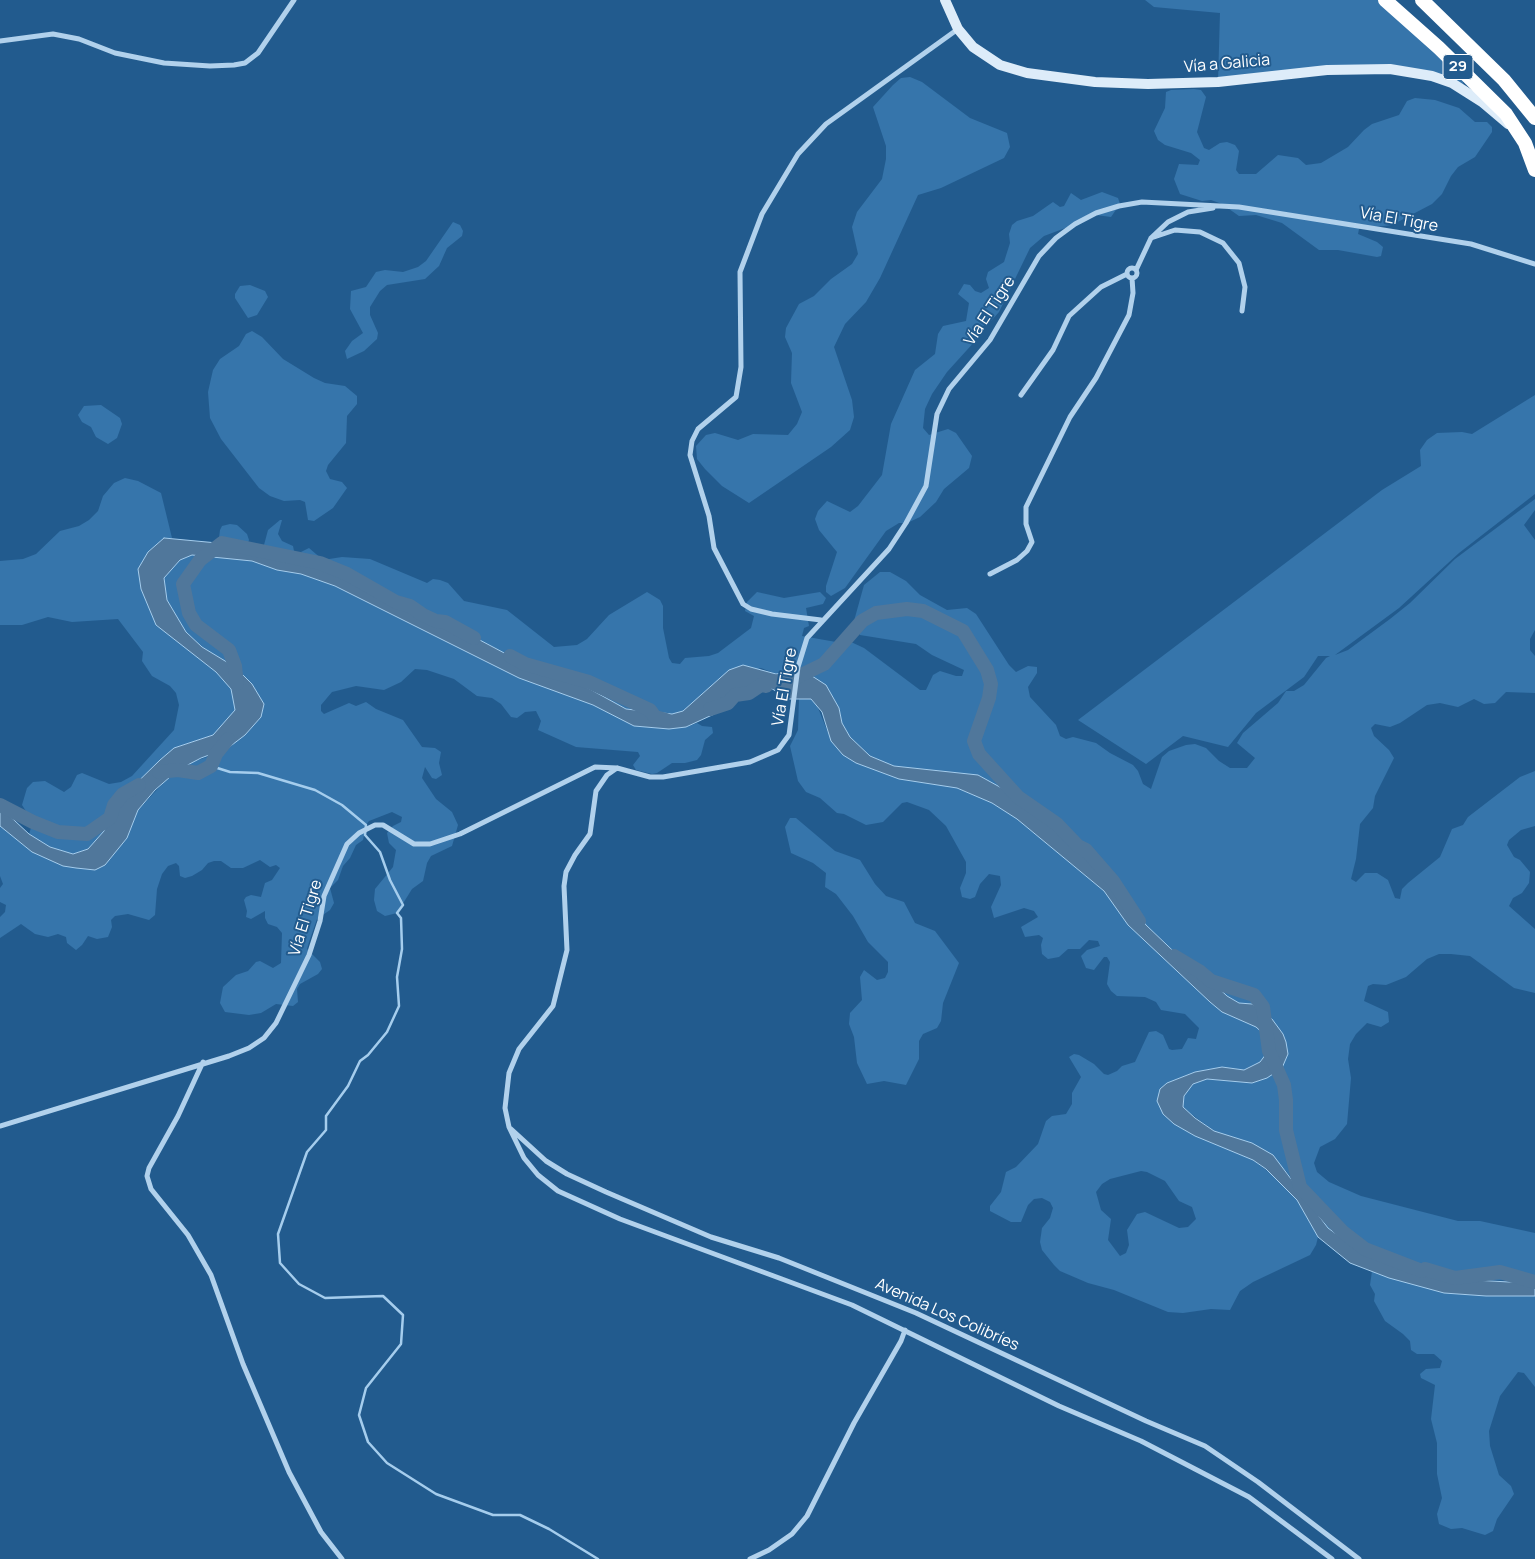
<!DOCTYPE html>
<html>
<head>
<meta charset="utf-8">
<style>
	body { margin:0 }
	canvas { display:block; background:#225b8e }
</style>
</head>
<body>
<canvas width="1535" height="1559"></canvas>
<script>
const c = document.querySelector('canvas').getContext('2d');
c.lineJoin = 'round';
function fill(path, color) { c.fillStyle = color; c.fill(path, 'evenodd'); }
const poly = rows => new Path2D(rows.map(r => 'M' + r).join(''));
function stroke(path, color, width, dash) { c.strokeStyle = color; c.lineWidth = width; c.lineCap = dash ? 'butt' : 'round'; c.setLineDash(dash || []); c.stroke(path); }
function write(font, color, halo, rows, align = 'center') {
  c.font = font + ' Manrope,sans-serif'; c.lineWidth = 4; c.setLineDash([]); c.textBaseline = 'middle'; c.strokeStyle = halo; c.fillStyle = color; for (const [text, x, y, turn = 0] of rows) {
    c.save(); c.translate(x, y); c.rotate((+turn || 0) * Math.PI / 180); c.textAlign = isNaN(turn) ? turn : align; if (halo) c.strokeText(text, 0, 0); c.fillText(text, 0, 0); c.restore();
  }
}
fill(poly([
	[1145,0,1385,0,1460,69,1465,91,1390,69,1218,82,1220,13,1154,7],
	[910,77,922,82,970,118,1007,133,1010,147,1004,158,941,188,918,195,880,278,866,302,845,324,834,347,852,400,854,417,850,430,831,447,749,503,722,486,705,469,697,459,696,446,706,435,715,433,738,440,753,434,788,435,797,424,802,412,791,383,792,353,785,337,786,328,799,304,814,296,831,279,852,264,858,254,852,227,857,212,882,179,886,159,886,146,873,107,893,85,901,78],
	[1194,89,1201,90,1206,97,1197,132,1204,148,1209,150,1220,143,1227,142,1235,145,1239,151,1236,170,1239,174,1256,174,1278,155,1298,158,1306,165,1321,163,1348,147,1364,130,1372,124,1399,115,1407,101,1415,98,1435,100,1459,108,1475,122,1487,122,1492,127,1492,132,1475,157,1458,167,1451,176,1442,194,1432,204,1392,225,1359,229,1358,234,1377,242,1383,247,1381,256,1377,257,1338,250,1319,250,1282,223,1256,215,1239,216,1222,204,1211,200,1202,201,1180,194,1174,179,1179,164,1198,165,1200,160,1191,153,1165,145,1158,140,1154,131,1165,108,1166,92,1171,90],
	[1102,192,1118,198,1120,204,1111,217,1089,214,1084,221,1044,236,1030,248,999,312,991,321,980,328,976,340,947,372,932,394,925,409,923,428,929,435,948,429,956,433,972,456,969,468,944,489,936,502,920,517,907,523,899,523,886,531,845,588,831,596,826,592,826,586,837,552,819,530,815,519,818,511,827,501,850,512,858,506,882,475,891,424,915,370,935,354,938,334,943,326,966,321,969,303,958,294,964,284,970,285,975,291,981,293,989,288,986,279,988,272,1004,262,1010,243,1009,234,1012,225,1017,221,1033,216,1053,202,1060,207,1064,206,1071,193,1081,200],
	[453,222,460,225,463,231,462,236,447,248,439,266,425,279,387,285,380,291,370,307,370,315,378,333,377,339,364,351,347,359,345,351,352,341,363,333,350,309,351,291,366,287,376,272,385,270,403,272,418,267,426,261],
	[250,285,265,291,268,297,257,315,248,318,235,298,235,294,240,286],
	[252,331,262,337,283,359,314,378,325,383,345,386,357,396,357,404,347,416,346,443,328,465,326,471,330,479,342,482,347,488,333,508,314,521,308,520,305,502,300,500,284,501,270,496,259,488,221,439,210,418,208,392,213,370,220,359,239,346,246,334],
	[1535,395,1535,494,1459,553,1399,608,1335,655,1348,650,1390,619,1410,603,1455,559,1535,499,1535,510,1524,525,1535,540,1535,630,1530,639,1530,650,1535,656,1535,693,1506,692,1495,703,1484,704,1474,699,1458,707,1440,703,1427,705,1400,723,1390,727,1375,724,1371,728,1374,736,1389,750,1394,758,1375,796,1373,808,1360,824,1356,859,1351,879,1356,882,1365,873,1377,873,1388,880,1395,898,1400,899,1402,889,1408,883,1440,857,1452,829,1463,825,1468,817,1520,777,1535,771,1535,826,1521,830,1509,840,1507,845,1514,857,1520,860,1530,872,1529,883,1522,893,1513,898,1509,906,1535,929,1535,993,1514,988,1470,956,1451,954,1439,954,1427,959,1406,977,1386,985,1373,984,1368,986,1364,1001,1388,1012,1389,1022,1381,1027,1367,1023,1356,1034,1350,1044,1348,1059,1351,1078,1347,1124,1335,1139,1320,1147,1314,1163,1317,1172,1329,1182,1361,1196,1458,1221,1480,1221,1535,1233,1535,1280,1530,1281,1455,1279,1392,1264,1361,1252,1328,1228,1286,1171,1252,1143,1214,1131,1183,1108,1184,1096,1193,1084,1207,1079,1253,1083,1282,1068,1272,1019,1252,1004,1239,1003,1227,996,1211,981,1189,965,1146,925,1057,824,1018,797,978,775,894,766,870,756,850,737,842,723,839,708,792,672,776,674,761,668,714,683,702,697,684,711,672,714,626,709,568,677,525,664,459,629,436,621,359,581,305,558,301,552,309,548,323,560,342,557,370,559,427,583,433,579,440,580,448,583,464,601,507,610,554,647,577,645,587,639,609,615,647,592,660,600,663,606,663,628,669,658,672,663,680,664,685,658,709,656,718,653,751,628,754,616,745,611,747,602,757,592,784,598,820,592,826,598,823,604,806,608,809,626,804,628,802,636,836,642,851,642,864,648,920,690,926,690,933,675,940,671,956,676,962,676,964,670,932,655,916,644,860,635,854,621,864,585,880,572,890,572,906,581,920,595,947,610,967,608,976,614,1009,665,1016,672,1028,666,1037,667,1037,673,1028,687,1030,697,1056,725,1060,736,1066,739,1073,737,1096,743,1110,753,1133,765,1138,771,1143,784,1151,789,1162,757,1169,751,1186,745,1195,744,1206,748,1219,761,1230,768,1247,768,1255,758,1237,743,1243,733,1278,703,1286,691,1294,691,1304,685,1326,658,1330,656,1318,656,1304,677,1256,713,1228,747,1183,736,1146,764,1078,720,1382,490,1421,466,1420,450,1427,440,1437,433,1462,432,1472,434],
	[101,405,120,418,122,424,117,438,108,444,96,437,91,427,82,422,78,415,84,406],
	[125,478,138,481,161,493,172,538,164,538,148,552,177,641,216,672,231,689,236,710,213,735,174,748,160,760,114,805,104,831,88,849,73,854,50,847,29,834,33,822,22,805,27,788,33,782,45,781,64,792,71,787,77,775,82,773,109,784,121,782,132,776,174,730,179,705,176,693,170,686,152,676,142,661,143,652,118,619,72,622,48,617,22,625,0,625,0,561,23,559,36,554,60,531,79,526,89,520,98,511,103,496,114,483],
	[280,520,282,520,278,534,282,541,293,546,295,556,254,549,257,545,264,545,268,530],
	[230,524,237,525,247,534,249,540,246,548,222,543,219,538,220,530,222,526],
	[192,555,252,561,277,570,301,574,335,586,519,678,593,705,634,726,669,729,686,727,697,723,702,726,712,727,713,733,705,740,701,755,697,760,685,763,672,763,657,773,652,774,636,770,633,765,640,756,638,752,576,747,538,730,541,721,536,711,525,712,517,718,511,717,501,704,492,698,477,696,454,679,427,670,415,669,401,682,384,690,356,686,332,692,321,705,321,711,324,714,349,703,356,706,366,702,376,709,403,720,422,747,435,748,441,752,439,763,442,775,436,779,432,778,425,767,422,778,436,799,452,812,458,825,452,846,431,856,427,863,423,881,412,889,397,913,385,916,377,911,374,900,375,889,393,867,396,850,389,843,387,833,393,826,401,822,402,817,392,812,369,821,366,825,363,840,356,845,350,858,343,866,338,880,330,888,334,903,330,910,317,919,309,942,307,949,320,962,322,969,318,974,300,984,297,989,298,1002,293,1006,276,1004,261,1013,249,1015,225,1012,220,1003,223,987,236,975,248,971,256,962,260,961,273,968,281,963,282,933,277,927,268,924,265,918,265,911,251,919,246,917,247,911,244,900,246,897,251,895,261,897,265,883,272,880,280,868,276,865,270,867,260,860,243,868,231,868,221,861,214,861,208,863,202,870,192,876,185,878,180,876,179,866,176,863,168,866,162,874,157,889,155,915,149,920,128,914,115,916,111,920,112,927,108,937,97,939,88,936,82,945,76,950,67,943,66,937,58,934,48,937,35,934,21,924,0,938,0,917,5,912,6,905,0,902,0,888,3,884,0,876,0,826,32,852,63,866,95,870,127,838,138,810,166,780,189,763,216,754,245,735,261,717,220,658,202,647,186,632,167,600,164,578,180,560],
	[799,699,811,699,816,703,829,735,843,755,856,763,899,779,957,788,992,803,1017,819,1104,891,1129,925,1210,1002,1222,1012,1256,1027,1266,1036,1272,1046,1260,1062,1244,1070,1222,1067,1195,1072,1167,1083,1160,1089,1174,1124,1195,1136,1253,1160,1279,1180,1297,1200,1318,1237,1316,1245,1310,1255,1253,1282,1240,1291,1230,1310,1211,1309,1183,1313,1168,1312,1114,1290,1088,1283,1060,1271,1054,1265,1042,1250,1040,1242,1042,1228,1050,1218,1053,1208,1050,1202,1042,1198,1034,1199,1028,1205,1021,1222,1011,1222,990,1211,990,1206,1001,1192,1006,1172,1016,1167,1038,1144,1046,1121,1052,1116,1066,1114,1072,1104,1072,1093,1081,1077,1069,1057,1074,1054,1079,1055,1094,1064,1104,1074,1108,1075,1117,1071,1122,1066,1135,1062,1149,1032,1156,1031,1163,1035,1169,1049,1172,1050,1182,1049,1188,1038,1196,1039,1199,1028,1185,1014,1161,1010,1156,1002,1145,997,1117,996,1111,991,1107,984,1110,962,1107,957,1104,957,1094,970,1086,968,1081,956,1087,950,1100,946,1098,941,1089,940,1080,949,1068,949,1059,957,1048,959,1042,954,1041,945,1043,938,1039,935,1025,937,1021,927,1038,917,1034,911,1024,908,994,918,991,907,1001,885,1000,876,989,874,980,884,975,897,970,899,962,897,960,888,966,873,966,862,946,826,929,810,907,802,902,803,883,822,866,825,844,814,837,813,820,798,806,792,798,781,790,746,798,730],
	[1141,1171,1147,1172,1165,1181,1179,1201,1192,1207,1196,1219,1188,1227,1179,1228,1145,1212,1137,1214,1127,1230,1129,1245,1126,1253,1120,1256,1108,1240,1111,1219,1101,1210,1096,1192,1102,1184,1110,1179],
	[790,818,796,818,835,851,860,860,875,884,886,896,904,902,915,923,935,931,959,963,943,1003,941,1021,937,1028,923,1034,919,1041,919,1059,906,1085,884,1081,867,1084,857,1063,854,1037,849,1024,850,1013,862,1000,860,977,864,970,877,980,885,978,888,972,888,962,868,942,853,916,836,894,825,887,826,873,813,863,791,853,785,827],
	[1372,1271,1444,1293,1486,1296,1535,1296,1535,1387,1524,1373,1518,1372,1500,1396,1489,1431,1490,1446,1499,1475,1511,1486,1514,1494,1497,1519,1493,1531,1485,1535,1462,1528,1451,1529,1439,1524,1437,1514,1442,1498,1437,1474,1437,1443,1431,1419,1435,1385,1421,1378,1420,1374,1426,1369,1440,1368,1442,1361,1434,1354,1417,1354,1411,1350,1410,1341,1403,1334,1385,1321,1374,1301,1375,1294,1370,1285]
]), '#3675ab');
const water = poly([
	[164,538,228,544,307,559,359,581,436,621,459,629,525,664,568,677,626,709,672,714,683,711,729,670,743,665,776,674,792,672,812,676,826,685,839,708,842,723,850,737,870,756,894,766,978,775,1018,797,1057,824,1105,872,1146,925,1188,965,1211,981,1227,996,1239,1003,1252,1004,1272,1019,1283,1034,1286,1042,1288,1054,1282,1068,1267,1078,1252,1083,1207,1079,1193,1084,1184,1096,1183,1107,1195,1118,1214,1131,1252,1143,1273,1155,1328,1228,1361,1252,1392,1264,1455,1279,1509,1282,1535,1280,1535,1296,1486,1296,1444,1293,1389,1278,1350,1263,1318,1237,1297,1200,1266,1169,1253,1160,1195,1136,1174,1124,1163,1114,1157,1101,1160,1089,1167,1083,1195,1072,1222,1067,1244,1070,1260,1062,1272,1046,1266,1036,1256,1027,1222,1012,1210,1002,1128,925,1104,891,1017,819,992,803,957,788,899,779,856,763,843,755,831,741,822,712,811,699,789,699,769,687,750,686,739,692,723,710,686,727,669,729,634,726,593,705,519,678,335,586,301,574,277,570,252,561,192,555,180,560,164,578,167,600,186,632,202,647,235,667,252,684,264,704,261,717,245,735,228,748,201,758,178,770,155,790,138,810,127,838,105,865,95,870,76,868,63,866,32,852,0,826,0,807,29,834,50,847,73,854,88,849,104,831,114,805,160,760,174,748,213,735,235,710,231,689,216,672,156,625,141,589,138,569,148,552,164,538]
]);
fill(water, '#50779b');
stroke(water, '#a5cded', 1);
stroke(poly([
	[211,766,230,772,258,773,315,790,342,805,366,825,365,835,380,852,390,880,403,905,397,913,401,918,402,949,397,977,399,1006,387,1032,368,1055,360,1061,348,1086,326,1116,326,1130,307,1152,278,1234,280,1263,299,1284,325,1298,383,1296,403,1315,401,1344,366,1388,359,1415,368,1442,387,1463,436,1494,493,1515,520,1515,549,1529,598,1559]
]), '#a5cded', 2.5);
stroke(poly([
	[510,656,525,664,589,682,650,710,655,717,666,720],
	[237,684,235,666,229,650,196,625,189,613,183,584,200,560,222,543,320,563,347,574,396,602,410,606,423,615,436,621,445,622,474,638],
	[710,709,728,703,735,695,749,693,761,685,766,686,769,682,783,681,797,677,824,664,862,621,876,613,907,609,923,611,963,631,987,670,991,684,989,698,974,741,979,754,1018,797,1057,824,1078,846,1086,850,1113,881,1139,921],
	[159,772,178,770,198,773,211,766,216,754,228,739],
	[0,805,33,822,58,832,87,834,110,818,114,805,123,794,139,785],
	[1174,956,1199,971,1211,981,1254,995,1263,1007,1269,1051,1284,1085,1286,1100,1286,1130,1300,1187,1343,1232,1365,1249,1422,1271,1425,1269,1455,1278,1500,1272,1535,1282]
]), '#50779b', 14);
stroke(poly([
	[0,41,53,34,79,39,115,53,164,63,210,66,234,65,245,63,258,53,294,0],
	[1151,238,1175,230,1200,232,1223,243,1239,263,1245,287,1242,311],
	'1127 273a5 5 0 1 1 10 0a5 5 0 1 1-10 0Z',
	[1136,270,1151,238,1168,222,1188,212,1213,208],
	[1021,395,1053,350,1069,316,1101,287,1127,274],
	[990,574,1017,560,1027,551,1032,542,1026,524,1026,507,1070,417,1096,378,1129,315,1133,293,1132,278],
	[821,620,772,614,751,609,743,604,714,548,709,516,690,455,692,441,698,429,736,397,741,367,740,272,762,214,798,154,826,124,958,29],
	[617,768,607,775,596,791,590,834,575,855,566,872,564,886,567,950,553,1006,519,1049,509,1073,505,1108,509,1127,524,1158,538,1175,558,1191,620,1219,852,1305,1059,1406,1141,1441,1249,1497,1332,1559],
	[203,1062,178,1116,149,1168,147,1176,151,1189,188,1235,211,1275,243,1364,289,1472,321,1532,342,1559],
	[0,1126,229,1056,249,1048,264,1038,276,1023,309,955,320,921,324,896,347,844,359,833,375,825,383,825,414,844,430,844,460,834,595,767,617,768,650,777,663,777,750,762,778,750,789,735,798,667,807,638,889,549,906,523,926,486,937,414,949,389,990,340,1039,256,1056,238,1075,224,1096,213,1119,206,1142,202,1239,207,1471,244,1535,264],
	[511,1129,546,1161,567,1174,606,1192,711,1237,779,1258,916,1313,1146,1421,1205,1446,1258,1482,1359,1559],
	[750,1559,769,1550,792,1534,807,1516,854,1423,901,1341,905,1330]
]), '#b1d1ec', 5);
stroke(poly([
	[945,0,958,29,973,47,1000,65,1027,73,1095,82,1148,84,1218,82,1327,70,1390,69,1432,76,1452,83,1482,102,1508,124]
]), '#ddecf9', 10);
stroke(poly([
	[1385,0,1439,48,1506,114,1525,143,1535,170],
	[1422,0,1504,80,1535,118]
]), '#fff', 14);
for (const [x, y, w] of [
	[1458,67,30]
]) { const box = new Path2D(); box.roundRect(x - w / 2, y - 12.5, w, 25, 4); c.fillStyle = '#225b8e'; c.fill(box); stroke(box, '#fff', 1); }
write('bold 15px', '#fff', null, [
	["29",1458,67]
]);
write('16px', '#fff', '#225b8e', [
	["Vía a Galicia",1227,64,-5],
	["Vía El Tigre",1399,220,10],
	["Vía El Tigre",990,311,-57],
	["Vía El Tigre",785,687,-80],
	["Vía El Tigre",306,918,-73],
	["Avenida Los Colibríes",947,1315,24]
]);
</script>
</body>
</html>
